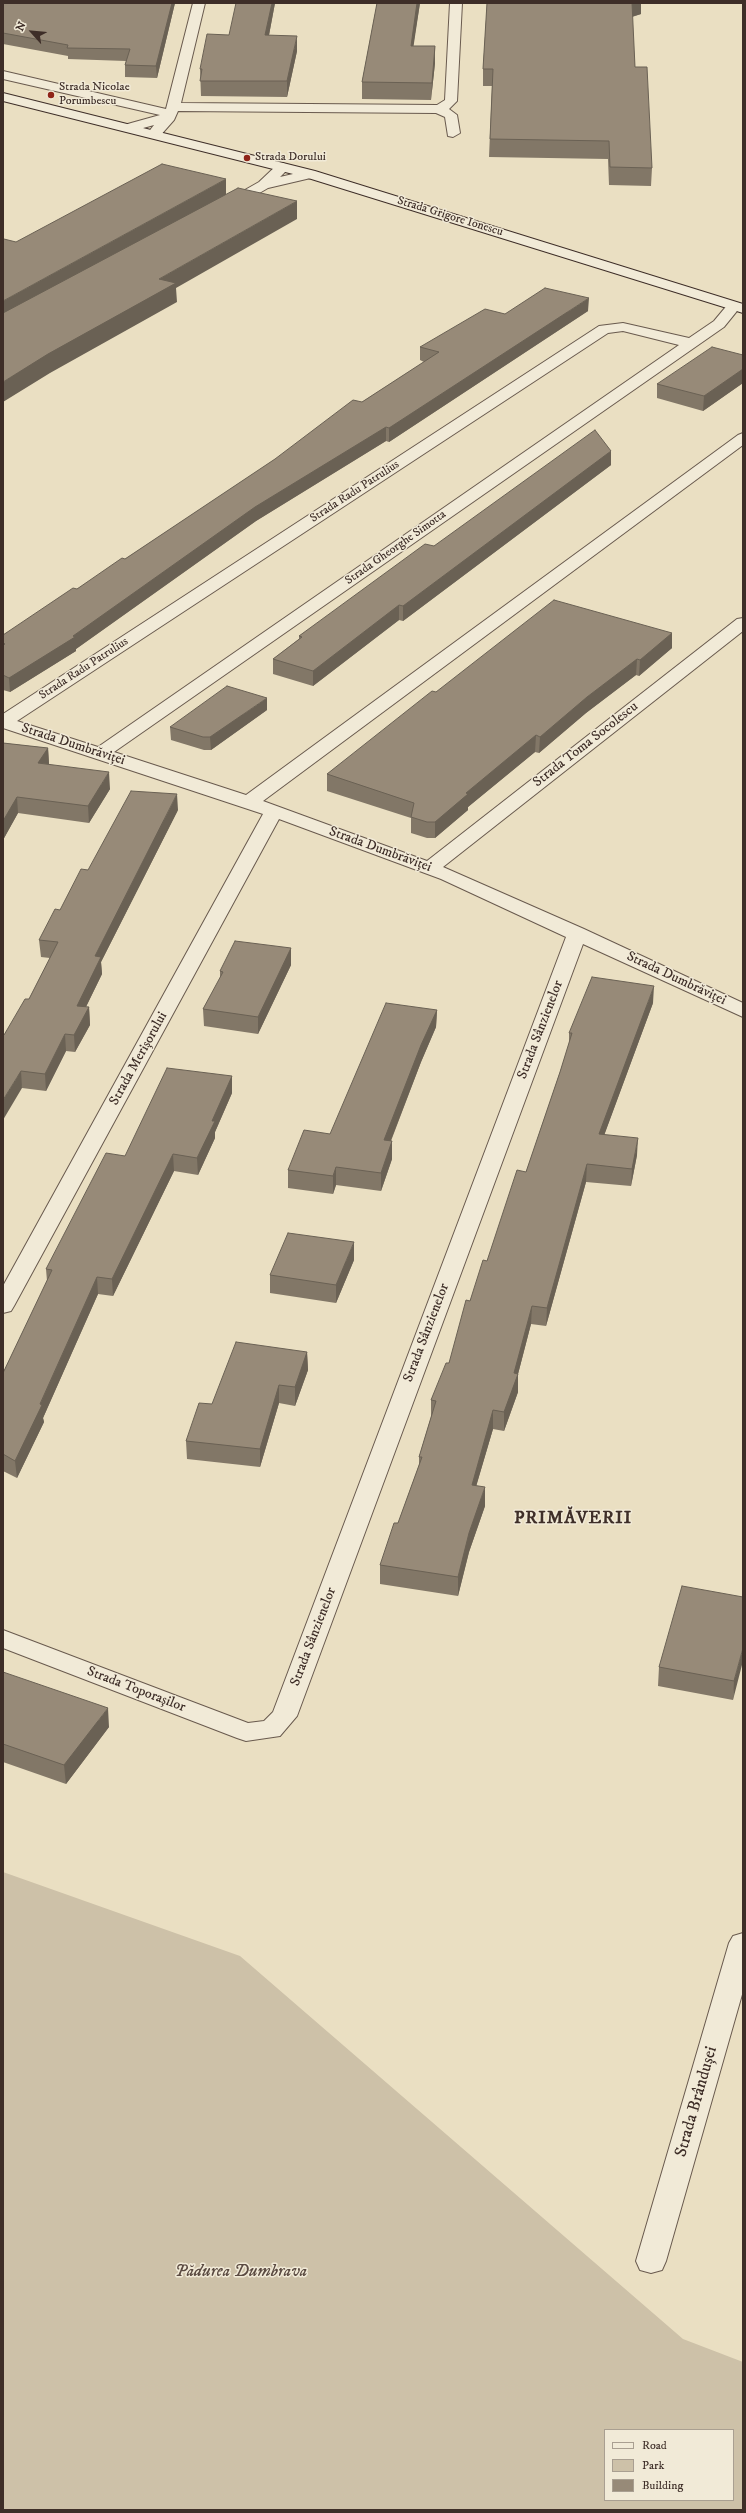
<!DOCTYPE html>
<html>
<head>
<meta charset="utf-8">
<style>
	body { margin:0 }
	#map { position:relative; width:746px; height:2513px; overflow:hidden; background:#eadfc2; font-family:"IM FELL DW Pica",serif }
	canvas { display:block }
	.frame { position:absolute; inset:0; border:4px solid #3e2e28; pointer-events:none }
	.legend { position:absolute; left:604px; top:2429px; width:130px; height:72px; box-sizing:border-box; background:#f1ead7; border:1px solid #a99f91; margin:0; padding:5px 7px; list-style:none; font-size:12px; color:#3e2e28 }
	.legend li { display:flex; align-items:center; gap:8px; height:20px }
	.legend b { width:20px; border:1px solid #a99f91 }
	.north { position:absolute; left:12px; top:12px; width:40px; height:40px; -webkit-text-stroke:3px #f1ead7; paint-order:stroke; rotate:297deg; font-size:11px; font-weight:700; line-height:16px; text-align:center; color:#3e2e28 }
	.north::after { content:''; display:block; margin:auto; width:14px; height:18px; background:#3e2e28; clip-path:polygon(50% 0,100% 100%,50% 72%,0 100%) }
</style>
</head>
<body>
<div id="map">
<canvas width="746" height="2513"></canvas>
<div class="frame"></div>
<ul class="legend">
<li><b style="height:5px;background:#f1ead7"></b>Road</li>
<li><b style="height:11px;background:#cdc1a8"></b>Park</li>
<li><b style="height:11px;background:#978a78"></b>Building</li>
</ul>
<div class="north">N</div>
</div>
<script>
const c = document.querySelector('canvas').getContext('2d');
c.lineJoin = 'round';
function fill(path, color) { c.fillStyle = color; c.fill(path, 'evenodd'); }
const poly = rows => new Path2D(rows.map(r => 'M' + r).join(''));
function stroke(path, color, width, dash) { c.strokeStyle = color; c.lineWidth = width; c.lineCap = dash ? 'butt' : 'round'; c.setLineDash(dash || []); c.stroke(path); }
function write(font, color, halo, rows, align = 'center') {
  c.font = font + ' "IM FELL DW Pica",serif'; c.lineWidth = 3; c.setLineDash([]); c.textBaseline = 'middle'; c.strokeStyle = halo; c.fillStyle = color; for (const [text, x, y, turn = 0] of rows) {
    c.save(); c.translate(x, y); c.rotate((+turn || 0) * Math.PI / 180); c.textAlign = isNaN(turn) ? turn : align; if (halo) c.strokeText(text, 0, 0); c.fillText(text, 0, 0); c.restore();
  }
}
fill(poly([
	[3,1872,240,1956,683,2339,743,2362,743,2510,3,2510],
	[605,2430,733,2430,733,2500,605,2500]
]), '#cdc1a8');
const minor = poly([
	[193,3,205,3,181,103,437,105,445,100,450,3,462,3,457,101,449,109,457,115,460,133,453,137,448,136,445,117,436,113,178,111,174,120,159,137,154,138,147,134,154,125,129,132,122,128,124,125,160,115,3,79,3,71,166,109,193,3],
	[283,163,290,167,280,177,310,170,317,174,315,177,268,188,232,209,222,209,220,206,222,203,259,182,278,164,283,163],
	[734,302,741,306,724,327,114,752,246,795,738,435,743,433,743,445,263,801,427,861,737,619,743,618,743,631,443,867,584,929,743,1003,743,1017,583,944,297,1716,280,1736,246,1741,237,1738,3,1648,3,1630,248,1723,264,1721,273,1712,566,937,441,879,279,819,14,1306,11,1311,3,1313,3,1286,263,814,3,728,3,714,599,326,623,323,689,338,714,321,729,303,734,302],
	[623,331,679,345,98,747,17,721,608,333,623,331],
	[743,1933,743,1991,666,2261,662,2270,651,2273,640,2270,636,2261,729,1943,733,1936,743,1933]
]);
const secondary = poly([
	[3,93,315,171,743,304,743,313,305,177,3,101,3,93]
]);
stroke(minor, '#695a4e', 2);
stroke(secondary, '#3e2e28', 2);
fill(minor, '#f1ead7');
fill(secondary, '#f1ead7');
fill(poly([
	[3,3,175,3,157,78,125,77,125,65,126,61,68,59,68,56,3,44],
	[275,3,269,35,297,51,287,97,201,96,200,69,229,35],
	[377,3,420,3,413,46,435,46,435,63,431,100,362,99,362,82],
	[487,3,641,14,632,17,635,67,652,168,651,186,609,185,608,159,489,157,492,86,483,86,483,69],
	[588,311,389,442,386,441,256,521,76,649,76,651,10,692,3,690,3,635,125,559,362,402,424,362,420,360,420,347,505,314],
	[743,355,743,383,703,411,657,398,657,384],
	[611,451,611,465,403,621,399,620,313,686,273,674,273,659,299,639,299,636,434,546],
	[672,633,672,648,639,676,636,675,586,713,539,753,535,752,468,807,468,810,435,838,427,838,411,833,411,818,327,791,327,774,436,692],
	[267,710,211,750,204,750,171,740,170,727],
	[3,743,48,748,49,764,110,789,89,823,18,813,3,840],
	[178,810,101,962,102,974,86,1007,89,1007,90,1025,75,1052,66,1051,46,1091,22,1088,4,1035,29,999,50,958,41,957,39,940,88,870],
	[291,948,291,965,258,1034,204,1026,203,1009,220,979,220,971],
	[653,1003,604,1135,637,1155,631,1186,586,1182,546,1326,531,1324,518,1374,518,1392,504,1431,493,1429,476,1486,485,1506,469,1552,458,1596,380,1584,380,1565,398,1523,419,1465,419,1457,431,1417,431,1400,449,1363,470,1301,526,1172,560,1072,569,1044,569,1033],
	[437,1010,436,1027,421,1062,391,1141,392,1141,392,1159,381,1191,336,1185,333,1194,288,1188,288,1170,330,1134],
	[232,1076,232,1093,215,1132,215,1138,198,1175,174,1171,113,1296,98,1294,43,1418,44,1422,17,1478,3,1471,3,1373,47,1281,46,1269,125,1156],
	[354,1260,336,1303,270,1293,270,1275],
	[307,1352,308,1370,295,1406,279,1403,260,1467,187,1459,186,1441,212,1404],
	[743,1597,733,1700,658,1686,659,1667],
	[3,1672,109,1727,66,1784,3,1762]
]), '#827767');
fill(poly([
	[172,3,175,3,157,78,156,66],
	[272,3,275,3,266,51,265,35],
	[417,3,420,3,411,63,411,46],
	[631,3,641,3,641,14,631,17],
	[297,36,297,51,287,97,287,81],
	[435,46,435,63,431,100,432,83],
	[226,179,226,196,3,320,3,301],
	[297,201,297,219,176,288,177,302,50,373,3,402,3,382,159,279],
	[589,298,588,311,389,442,389,428],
	[743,369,743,383,703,411,704,396],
	[386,427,386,441,256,521,76,649,76,651,10,692,9,678,73,636,255,507],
	[611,451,611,465,403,621,403,606],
	[399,605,399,620,313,686,313,671],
	[672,633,672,648,639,676,640,660],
	[637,659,636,675,586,713,539,753,540,737,587,697],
	[267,698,267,710,211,750,210,737],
	[536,735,535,752,468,807,468,810,435,838,435,822,466,793],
	[48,748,49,764,38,763],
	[109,772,110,789,89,823,88,806],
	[177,794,178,810,101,962,102,974,78,1023,77,1006,95,956],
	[17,797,18,813,3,840,3,821],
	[291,948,291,965,258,1034,258,1017],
	[654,986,653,1003,598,1152,599,1134],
	[89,1007,90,1025,75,1052,74,1035],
	[437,1010,436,1027,421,1062,384,1158,384,1140,421,1045],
	[65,1034,66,1051,46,1091,45,1074],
	[21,1071,22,1088,3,1120,3,1100],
	[232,1076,232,1093,215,1132,215,1138,198,1175,197,1158,212,1121],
	[638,1138,637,1155,631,1186,632,1169],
	[392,1141,392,1159,381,1191,381,1173],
	[173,1154,174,1171,113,1296,112,1279],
	[587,1164,586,1182,546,1326,547,1308],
	[336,1167,336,1185,333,1194,333,1176],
	[354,1242,354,1260,336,1303,336,1285],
	[97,1277,98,1294,43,1418,44,1422,17,1478,15,1461],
	[532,1306,531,1324,517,1378,518,1374,518,1392,504,1431,504,1412,514,1373],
	[307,1352,308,1370,295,1406,295,1387],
	[279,1385,279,1403,260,1467,260,1449],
	[493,1410,493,1429,471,1504,472,1485],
	[485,1487,485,1506,469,1552,458,1596,458,1577,469,1533],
	[743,1648,743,1661,733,1700,734,1681],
	[108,1708,109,1727,66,1784,64,1765]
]), '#6a6154');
const building = poly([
	[3,3,172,3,156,66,125,65,130,49,67,48,68,45,3,33,3,3],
	[236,3,272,3,265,35,297,36,287,81,200,81,202,69,200,69,207,34,229,35,236,3],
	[377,3,417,3,411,46,435,46,432,83,362,82,377,3],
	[487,3,632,3,635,67,647,67,652,168,610,167,609,141,490,139,493,69,483,69,487,3],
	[162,164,226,179,3,301,3,240,4,239,16,242,162,164],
	[238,188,297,201,159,279,176,283,48,354,3,382,3,313,238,188],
	[545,288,589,298,389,428,386,427,255,507,73,636,75,637,9,678,3,675,3,645,5,644,3,643,3,635,73,588,77,589,122,558,125,559,275,459,353,400,362,402,439,352,420,347,485,309,505,314,545,288],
	[712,347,743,355,743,369,704,396,657,384,712,347],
	[595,430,611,451,403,606,399,605,313,671,273,659,302,637,299,636,425,544,434,546,595,430],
	[554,600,672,633,640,660,637,659,587,697,540,737,536,735,466,793,468,794,435,822,427,822,411,817,414,803,327,774,432,691,436,692,554,600],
	[227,686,267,698,210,737,203,737,170,727,227,686],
	[3,743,48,748,38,763,109,772,88,806,17,797,3,821,3,743],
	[131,791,177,794,95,956,101,957,77,1006,89,1007,74,1035,65,1034,45,1074,21,1071,3,1100,3,1035,4,1035,25,999,29,999,58,942,39,940,55,909,60,910,81,869,88,870,131,791],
	[235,941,291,948,258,1017,203,1009,223,972,220,971,235,941],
	[592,977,654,986,599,1134,638,1138,632,1169,587,1164,547,1308,532,1306,514,1373,518,1374,504,1412,493,1410,472,1485,485,1487,469,1533,458,1577,380,1565,394,1523,398,1523,422,1457,419,1457,436,1401,431,1400,446,1363,449,1363,466,1300,470,1301,483,1260,487,1261,517,1170,526,1172,560,1072,572,1033,569,1033,592,977],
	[386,1003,437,1010,421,1045,384,1140,392,1141,381,1173,336,1167,333,1176,288,1170,304,1130,330,1134,386,1003],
	[167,1068,232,1076,212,1121,215,1121,197,1158,173,1154,112,1279,97,1277,40,1404,42,1405,15,1461,3,1454,3,1373,52,1270,46,1269,106,1153,125,1156,167,1068],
	[288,1233,354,1242,336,1285,270,1275,288,1233],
	[236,1342,307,1352,295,1387,279,1385,260,1449,186,1441,199,1403,212,1404,236,1342],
	[682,1586,743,1597,743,1648,734,1681,659,1667,682,1586],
	[3,1672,108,1708,64,1765,3,1744,3,1672]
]);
fill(building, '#978a78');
stroke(building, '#6a6154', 1);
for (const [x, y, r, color] of [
	[51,95,4,"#8f2418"],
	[247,158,4,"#8f2418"]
]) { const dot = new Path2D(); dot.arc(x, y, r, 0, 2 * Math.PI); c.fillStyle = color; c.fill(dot); stroke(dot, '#f1ead7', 1.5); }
write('12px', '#3e2e28', '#f1ead7', [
	["Strada Nicolae",59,88],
	["Porumbescu",59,102],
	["Strada Dorului",255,158]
], 'left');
write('12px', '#3e2e28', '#f1ead7', [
	["Strada Grigore Ionescu",450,217,17],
	["Strada Radu Patrulius",355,492,-33],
	["Strada Gheorghe Simotta",396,548,-35],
	["Strada Radu Patrulius",84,669,-33]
]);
write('14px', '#3e2e28', '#f1ead7', [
	["Strada Dumbrăviței",73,745,18],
	["Strada Toma Socolescu",586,745,-38],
	["Strada Dumbrăviței",380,850,20],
	["Strada Dumbrăviței",676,979,25],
	["Strada Sânzienelor",541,1030,-69],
	["Strada Merișorului",139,1059,-61],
	["Strada Sânzienelor",427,1333,-69],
	["Strada Sânzienelor",314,1637,-69],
	["Strada Toporașilor",136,1690,21]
]);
write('17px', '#3e2e28', '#f1ead7', [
	["Strada Brândușei",697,2102,-74]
]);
write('italic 17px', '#5b4b42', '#f1ead7', [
	["Pădurea Dumbrava",241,2272]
]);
c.letterSpacing = '1px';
write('bold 18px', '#3e2e28', '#f1ead7', [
	["PRIMĂVERII",573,1519]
]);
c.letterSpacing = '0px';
</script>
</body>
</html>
